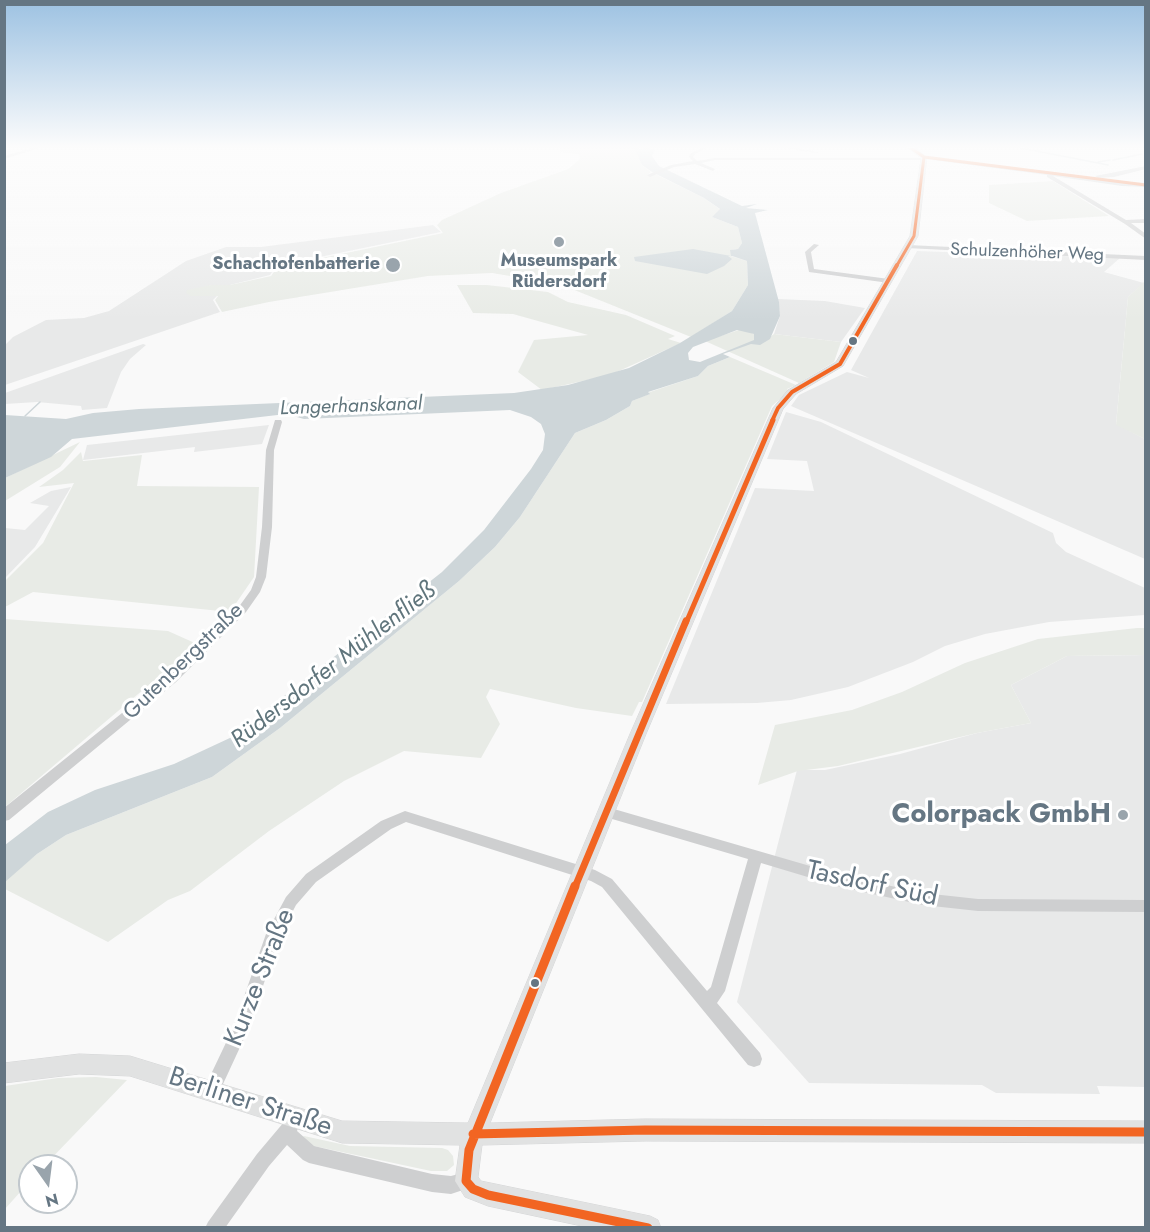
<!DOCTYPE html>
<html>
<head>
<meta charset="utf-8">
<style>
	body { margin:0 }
	#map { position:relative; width:1150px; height:1232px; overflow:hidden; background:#f9f9f9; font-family:Jost,sans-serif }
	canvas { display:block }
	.frame { position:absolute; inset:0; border:6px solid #657683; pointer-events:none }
	.north { position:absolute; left:18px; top:1154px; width:60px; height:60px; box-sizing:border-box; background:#fff; border:2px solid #c1c8cd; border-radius:50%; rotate:166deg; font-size:16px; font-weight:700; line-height:24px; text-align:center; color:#657683 }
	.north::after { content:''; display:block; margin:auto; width:21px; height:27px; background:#99a4ac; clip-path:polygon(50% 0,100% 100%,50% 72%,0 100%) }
</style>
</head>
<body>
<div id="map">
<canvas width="1150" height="1232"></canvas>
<div class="frame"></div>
<div class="north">N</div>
</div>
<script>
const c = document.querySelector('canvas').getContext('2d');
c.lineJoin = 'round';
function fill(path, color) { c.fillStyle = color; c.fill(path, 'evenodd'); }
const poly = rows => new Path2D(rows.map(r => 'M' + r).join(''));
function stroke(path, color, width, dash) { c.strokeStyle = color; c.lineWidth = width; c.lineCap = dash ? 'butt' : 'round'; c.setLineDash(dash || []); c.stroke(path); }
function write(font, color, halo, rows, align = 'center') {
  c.font = font + ' Jost,sans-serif'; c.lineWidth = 6; c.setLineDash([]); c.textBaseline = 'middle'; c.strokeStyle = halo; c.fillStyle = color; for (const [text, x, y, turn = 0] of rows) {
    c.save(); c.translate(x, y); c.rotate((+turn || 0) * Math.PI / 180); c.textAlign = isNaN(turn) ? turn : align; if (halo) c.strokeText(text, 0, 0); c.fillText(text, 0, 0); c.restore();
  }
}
fill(poly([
	[433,225,441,232,315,258,274,269,270,275,230,285,211,285,191,296,217,296,213,300,220,312,5,385,4,346,13,337,46,320,84,318,109,311,186,261,226,247,261,247],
	[917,251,1120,258,1104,272,1144,283,1128,297,1116,424,1145,439,1145,559,791,406,799,395,847,372,869,378,851,370],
	[778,299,825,301,865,308,841,342,774,334,780,316],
	[143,344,146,345,130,359,121,372,107,408,82,410,81,406,37,402,5,404,5,393],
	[786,412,821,422,1053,533,1056,543,1066,552,1145,588,1145,615,1049,622,985,634,945,646,913,662,848,687,791,700,757,703,666,704,755,488,814,491,807,461,767,459],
	[269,425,262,444,194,452,195,447,83,460,87,445],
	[71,487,35,547,5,578,5,528,25,530,49,506,30,503,51,491],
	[1145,655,1145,1087,1097,1086,1100,1094,996,1093,982,1085,809,1083,737,1002,797,770,825,770,900,754,977,733,1031,723,1011,685,1067,656]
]), '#e8e9e9');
fill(poly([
	[560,148,634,148,642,165,651,172,647,175,655,174,704,198,721,210,712,217,738,227,742,243,738,249,731,250,731,256,747,261,748,285,732,311,691,337,562,285,492,273,428,276,269,302,222,312,215,300,218,296,191,296,186,293,187,290,211,285,230,285,271,276,276,269,317,259,443,233,437,225,442,220,501,193,568,169,580,159,579,154,560,152],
	[1053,181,1109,216,1027,221,989,203,989,185],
	[1145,281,1145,439,1116,425,1128,297],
	[457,285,487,285,548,292,568,302,626,315,675,336,668,339,681,343,610,375,542,390,518,372,534,340,588,335,513,314,473,313],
	[742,329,754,334,754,340,760,344,774,334,841,342,834,362,799,383,705,341],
	[730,357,796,385,787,389,789,391,772,406,642,702,639,702,632,716,576,708,490,689,486,697,500,724,481,758,404,751,344,781,269,831,190,891,168,900,108,942,5,889,4,882,10,876,37,854,66,835,212,777,280,728,459,581,495,547,520,517,575,433,606,420,630,406,632,401,649,394,647,393,698,376,708,366],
	[80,442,60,467,5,501,5,478],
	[81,452,83,461,142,455,137,486,259,487,254,577,230,612,33,592,5,607,5,581,43,543,74,483,39,487,63,470],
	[5,619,168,631,197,644,5,807],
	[1137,628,1145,628,1145,655,1067,656,1011,685,1031,723,977,733,838,766,798,771,758,785,775,725,852,710,902,692,965,663,1038,639],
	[96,1077,127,1080,44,1166,30,1166,30,1181,5,1209,5,1086,58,1078],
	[304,1136,350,1146,442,1148,448,1150,453,1156,454,1165,447,1171,431,1171,309,1145,301,1138]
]), '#e8ebe6');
fill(poly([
	[634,148,655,149,652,156,659,166,742,206,757,204,746,208,768,210,755,213,779,302,780,316,770,339,760,345,751,344,723,354,730,357,708,366,698,376,648,392,650,394,632,401,630,406,606,420,575,433,520,517,495,547,459,581,280,728,212,777,66,835,37,854,5,882,5,845,48,812,95,790,174,764,232,737,442,572,484,530,531,469,543,450,545,434,541,424,531,417,510,410,304,419,286,414,72,439,51,457,5,478,5,415,66,419,93,413,139,409,514,393,568,385,629,368,680,343,732,311,748,285,747,261,732,256,728,256,732,259,724,266,707,274,635,261,634,257,693,249,731,256,730,250,738,249,742,243,738,227,712,217,720,209,704,198,652,172,642,165],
	[737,330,754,334,754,340,700,362,689,360,688,353,693,347]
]), '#ced6d9');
stroke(poly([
	[1021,148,1108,165],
	[1113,160,1142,154],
	[1098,162,1110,160],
	[25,416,40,402]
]), '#ced6d9', 1.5);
const major = poly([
	[908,148,915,148,927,157,918,236,843,366,796,394,783,409,646,734,490,1123,645,1119,1146,1121,1146,1143,645,1141,482,1145,478,1177,481,1181,650,1216,658,1220,661,1228,591,1228,488,1206,465,1197,455,1181,460,1145,342,1143,130,1076,79,1074,4,1083,4,1063,79,1054,130,1056,342,1121,468,1123,630,734,773,408,788,390,836,362,910,236,921,158,908,148]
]);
stroke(major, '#d5d6d7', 1);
fill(poly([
	[33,148,39,148,4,159,4,156,33,148],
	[700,148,705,148,694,155,693,157,697,161,715,158,922,158,924,156,1122,182,1146,183,1146,187,1122,186,1053,176,1126,220,1146,219,1146,223,1131,223,1146,234,1146,239,1125,224,1047,177,1047,175,926,159,924,160,715,160,701,163,715,169,713,171,695,164,674,167,650,177,647,175,671,165,693,161,689,157,690,154,700,148],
	[783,148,795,148,819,152,817,153,783,148],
	[1146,166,1146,169,1114,177,1098,178,1095,176,1146,166],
	[814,244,819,245,811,252,814,269,889,279,892,281,889,283,809,272,805,252,814,244],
	[908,245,1146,256,1146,260,906,248,905,247,908,245],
	[275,420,281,420,282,422,274,450,272,527,266,577,260,592,246,612,176,682,9,820,4,821,4,808,168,676,238,608,251,590,256,577,262,527,266,450,275,420],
	[607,807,841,875,923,893,978,899,1146,900,1146,912,978,911,923,905,841,887,761,863,725,991,717,1003,760,1053,762,1059,760,1065,754,1067,748,1065,602,887,591,881,406,822,391,829,316,882,296,905,280,936,248,1030,217,1097,211,1099,205,1097,203,1091,233,1028,266,934,286,897,306,874,381,821,405,811,595,870,612,879,707,991,711,987,748,859,602,816,601,812,602,808,607,807],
	[290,1120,296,1122,298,1128,297,1131,314,1146,432,1174,451,1176,466,1172,472,1175,475,1181,472,1187,451,1194,432,1192,309,1163,303,1160,287,1145,269,1166,225,1228,205,1228,208,1222,257,1154,284,1122,290,1120]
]), '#cecfd0');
fill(major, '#e1e2e2');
stroke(poly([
	[924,157,1146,185],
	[896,267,914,236,924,157,911,148]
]), '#f26522', 3);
stroke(poly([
	[772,421,778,408,792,392,840,364,897,265]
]), '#f26522', 4);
stroke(poly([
	[686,623,773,420]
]), '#f26522', 5);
stroke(poly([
	[575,887,686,621]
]), '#f26522', 7);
stroke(poly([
	[575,886,469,1150,466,1181,473,1189,488,1195,648,1228],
	[473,1134,645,1130,1146,1132]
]), '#f26522', 9);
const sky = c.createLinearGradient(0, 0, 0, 320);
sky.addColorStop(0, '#9dc2e2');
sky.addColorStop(0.46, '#fcfcfc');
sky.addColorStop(1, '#fcfcfc00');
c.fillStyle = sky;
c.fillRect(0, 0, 1150, 320);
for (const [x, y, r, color] of [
	[559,242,6,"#99a4ac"],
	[393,265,8,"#99a4ac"],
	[853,341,5,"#657683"],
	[1123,815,6,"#99a4ac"],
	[535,983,5,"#657683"]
]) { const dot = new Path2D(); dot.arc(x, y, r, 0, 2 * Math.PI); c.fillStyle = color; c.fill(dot); stroke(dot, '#fff', 2); }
write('18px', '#657683', '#fff', [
	["Schulzenhöher Weg",1027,253,2]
]);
write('bold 18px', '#657683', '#fff', [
	["Museumspark",559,262],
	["Rüdersdorf",559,283],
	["Schachtofenbatterie",380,265,"right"]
]);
write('italic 20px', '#60757c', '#fff', [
	["Langerhanskanal",351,407,-2]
]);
write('22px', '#657683', '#fff', [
	["Gutenbergstraße",184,662,-44]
]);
write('italic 24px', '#60757c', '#fff', [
	["Rüdersdorfer Mühlenfließ",334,666,-38]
]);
write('bold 27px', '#657683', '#fff', [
	["Colorpack GmbH",1111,815]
], 'right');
write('27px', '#657683', '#fff', [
	["Tasdorf Süd",872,885,12],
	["Kurze Straße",261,978,-68],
	["Berliner Straße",250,1103,18]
]);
</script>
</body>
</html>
